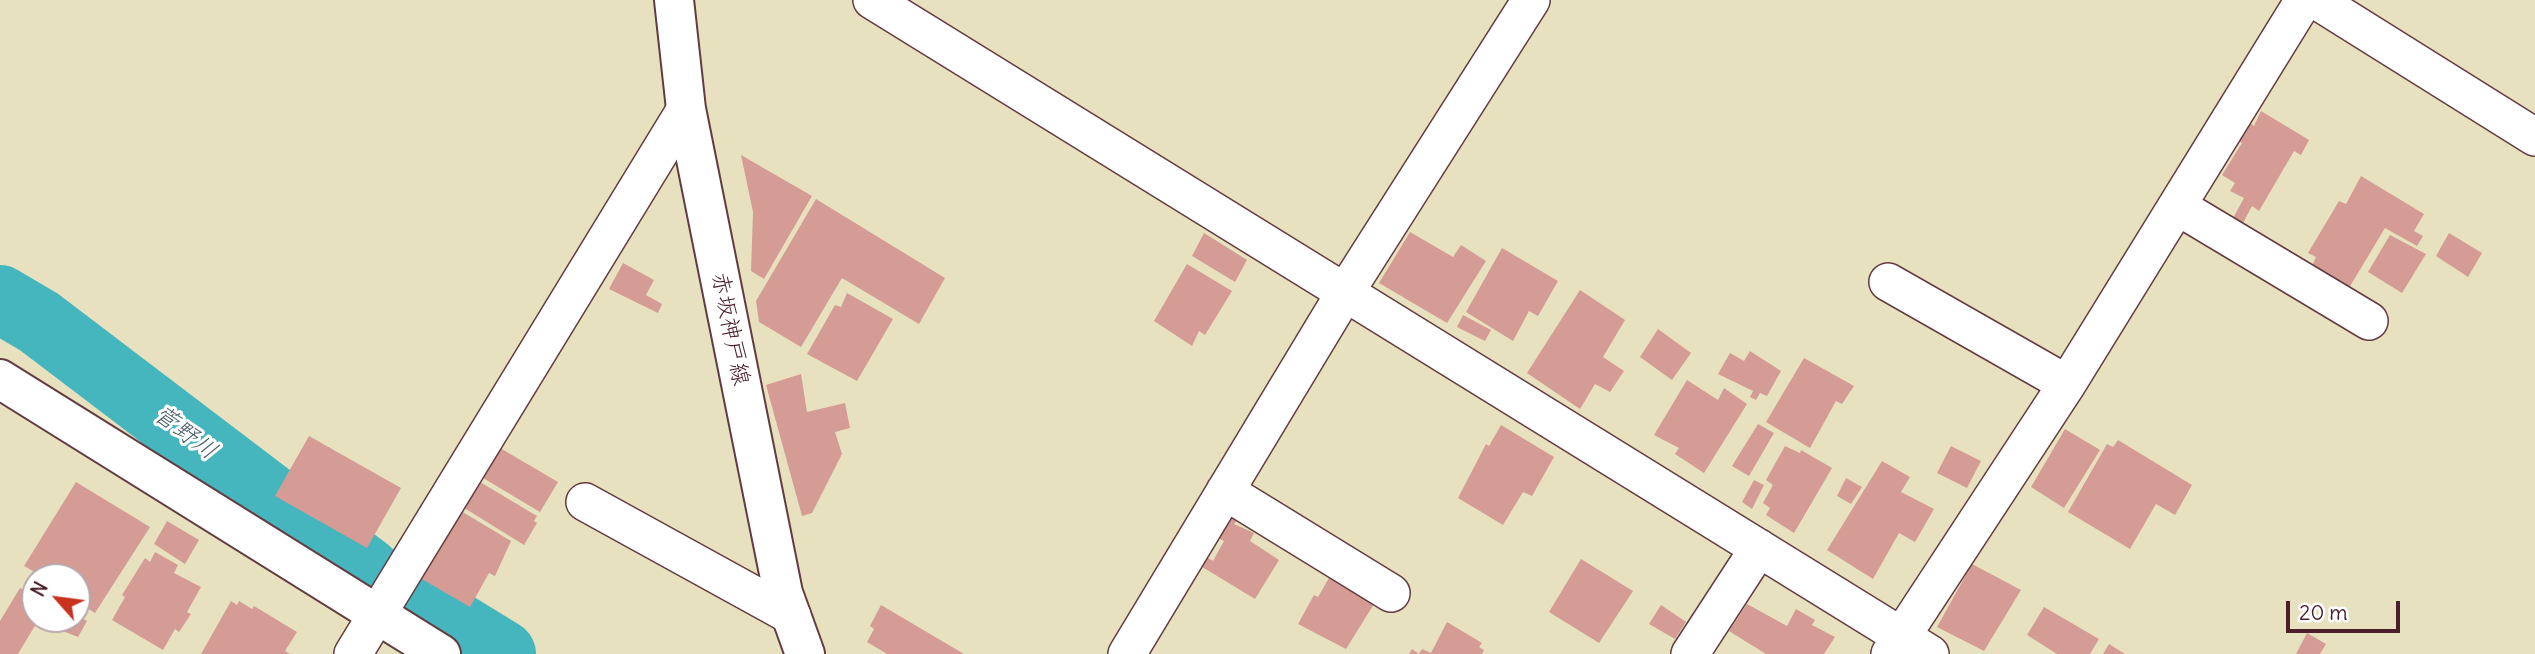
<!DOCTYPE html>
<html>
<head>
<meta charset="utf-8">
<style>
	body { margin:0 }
	#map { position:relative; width:2535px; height:654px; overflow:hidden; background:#e8e1bf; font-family:Delius,sans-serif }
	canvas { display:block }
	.north { position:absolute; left:21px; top:563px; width:70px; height:70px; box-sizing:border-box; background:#fff; border:2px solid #b7a5aa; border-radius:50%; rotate:298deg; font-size:19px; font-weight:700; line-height:28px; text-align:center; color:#4a1f2b }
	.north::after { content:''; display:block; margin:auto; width:24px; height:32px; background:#c8321e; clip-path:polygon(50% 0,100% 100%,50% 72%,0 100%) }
	.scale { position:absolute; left:2286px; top:601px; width:114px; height:32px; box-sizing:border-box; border:4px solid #4a1f2b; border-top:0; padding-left:9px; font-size:21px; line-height:24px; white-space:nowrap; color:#4a1f2b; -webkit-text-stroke:5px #fff; paint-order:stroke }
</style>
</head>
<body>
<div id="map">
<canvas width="2535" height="654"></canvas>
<div class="north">N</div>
<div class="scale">20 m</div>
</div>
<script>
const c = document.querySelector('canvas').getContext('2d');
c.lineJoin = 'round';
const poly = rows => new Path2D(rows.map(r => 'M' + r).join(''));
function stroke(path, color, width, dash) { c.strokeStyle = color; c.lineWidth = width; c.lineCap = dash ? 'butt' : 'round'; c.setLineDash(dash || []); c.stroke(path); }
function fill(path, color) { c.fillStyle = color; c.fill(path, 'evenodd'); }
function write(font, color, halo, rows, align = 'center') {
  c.font = font + ' Delius,"Klee One",sans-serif'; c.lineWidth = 6; c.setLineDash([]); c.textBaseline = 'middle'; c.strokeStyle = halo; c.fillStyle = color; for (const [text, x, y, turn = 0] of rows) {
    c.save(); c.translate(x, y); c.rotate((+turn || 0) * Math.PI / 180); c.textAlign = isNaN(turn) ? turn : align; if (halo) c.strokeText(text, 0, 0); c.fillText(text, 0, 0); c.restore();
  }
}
stroke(poly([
	[0,299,39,322,368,572],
	[422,605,502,654]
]), '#46b6be', 68);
fill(poly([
	[2261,111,2309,140,2301,155,2294,151,2259,211,2252,206,2242,225,2232,220,2244,198,2230,191,2235,183,2222,175,2242,143,2239,141,2250,123,2254,126],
	[741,155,812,196,764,279,751,271,753,212],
	[2361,176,2424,214,2414,231,2423,236,2417,246,2385,228,2349,288,2312,266,2316,257,2308,253,2339,201,2346,204],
	[816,199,945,278,919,324,842,278,801,347,759,322,756,301],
	[1410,232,1453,257,1461,245,1486,261,1447,323,1379,283],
	[1204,233,1247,260,1235,282,1192,256],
	[2449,233,2482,253,2468,277,2436,256],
	[2390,235,2426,254,2402,293,2368,272],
	[1502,248,1558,281,1538,316,1529,311,1513,341,1466,312],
	[623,263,654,280,646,295,662,304,658,313,609,289],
	[1187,264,1232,291,1205,335,1199,331,1192,346,1154,321],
	[1580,290,1625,320,1603,357,1624,371,1610,392,1595,384,1580,409,1527,373],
	[847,293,893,319,857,381,807,354,835,305,841,307],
	[1463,315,1491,330,1485,341,1457,327],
	[1658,329,1691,353,1672,380,1640,357],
	[1750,351,1781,371,1767,396,1760,393,1756,400,1750,397,1753,391,1718,374,1730,353,1744,361],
	[1804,358,1854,386,1842,404,1836,401,1810,448,1766,422],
	[801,374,807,412,845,403,850,428,835,432,842,454,812,513,802,516,766,385],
	[1687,380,1718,400,1724,388,1747,404,1704,473,1675,454,1679,448,1654,435],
	[1758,424,1774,433,1749,476,1732,466],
	[1501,425,1554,457,1532,496,1523,492,1503,525,1458,498,1486,444,1489,446],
	[2065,429,2100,450,2064,508,2031,487],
	[309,436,401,488,367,548,275,496],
	[2118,440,2192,485,2175,515,2156,504,2130,549,2068,512,2107,444,2113,447],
	[1785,446,1800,453,1801,450,1832,468,1794,533,1766,515,1770,508,1763,503,1773,485,1766,480],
	[1951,446,1981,461,1967,488,1937,473],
	[500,448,558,482,540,512,483,478],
	[1882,461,1910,477,1901,492,1934,509,1915,542,1899,533,1873,579,1827,550],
	[1846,478,1862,487,1851,504,1837,496],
	[475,479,537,516,534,521,537,523,524,545,461,506],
	[1754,480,1764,485,1752,509,1742,502],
	[76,482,150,527,95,613,77,602,77,577,44,577,24,566],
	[461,511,511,541,495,576,489,573,470,607,420,578],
	[1231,512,1239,517,1234,524,1254,533,1250,541,1279,560,1255,599,1199,565,1205,556,1213,561,1224,541,1216,537],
	[167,521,199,540,185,564,154,544],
	[155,552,178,565,174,573,201,587,187,612,191,614,179,632,175,629,163,650,112,620,125,597,122,595,145,558,150,562],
	[1581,559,1633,591,1599,643,1549,612],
	[1972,564,2021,590,1984,651,1937,627],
	[1329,578,1374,604,1346,649,1298,624,1314,595,1318,597],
	[20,588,35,596,35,619,39,619,18,654,0,654,0,621],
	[231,601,237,605,239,601,252,609,254,606,297,632,285,651,290,654,201,654],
	[1747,604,1787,626,1796,609,1815,620,1812,625,1835,637,1824,654,1766,654,1729,631],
	[881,605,964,654,887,654,867,642,874,629,870,626],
	[1661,605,1686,622,1675,639,1649,624],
	[2044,607,2099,639,2090,654,2057,654,2027,635],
	[77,615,87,621,78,637,58,629,64,619,77,619],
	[1447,622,1482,643,1479,647,1484,650,1482,654,1409,654,1412,649,1419,654,1422,649,1431,653],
	[2307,633,2326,644,2320,654,2296,654],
	[2109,644,2125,654,2103,654]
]), '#d49c95');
const street = poly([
	[872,0,1930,654],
	[2316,0,2535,137],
	[2177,206,2369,321],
	[1888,282,2067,384],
	[1225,491,1391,593],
	[585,502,792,616],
	[353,654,686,109],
	[1127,654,1346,291,1531,0],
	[1690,654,1759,548],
	[1890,654,2067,384,2304,0]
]);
const secondary = poly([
	[674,0,686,109,783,593,805,654],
	[0,379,441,654]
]);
stroke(street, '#623c41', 40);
stroke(secondary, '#623c41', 42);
stroke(street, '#fff', 37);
stroke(secondary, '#fff', 38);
write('23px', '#4a1f2b', '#fff', [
	["赤坂神戸線",730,329,79]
]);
write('italic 24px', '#485b66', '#fff', [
	["菅野川",185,433,37]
]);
</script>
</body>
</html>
